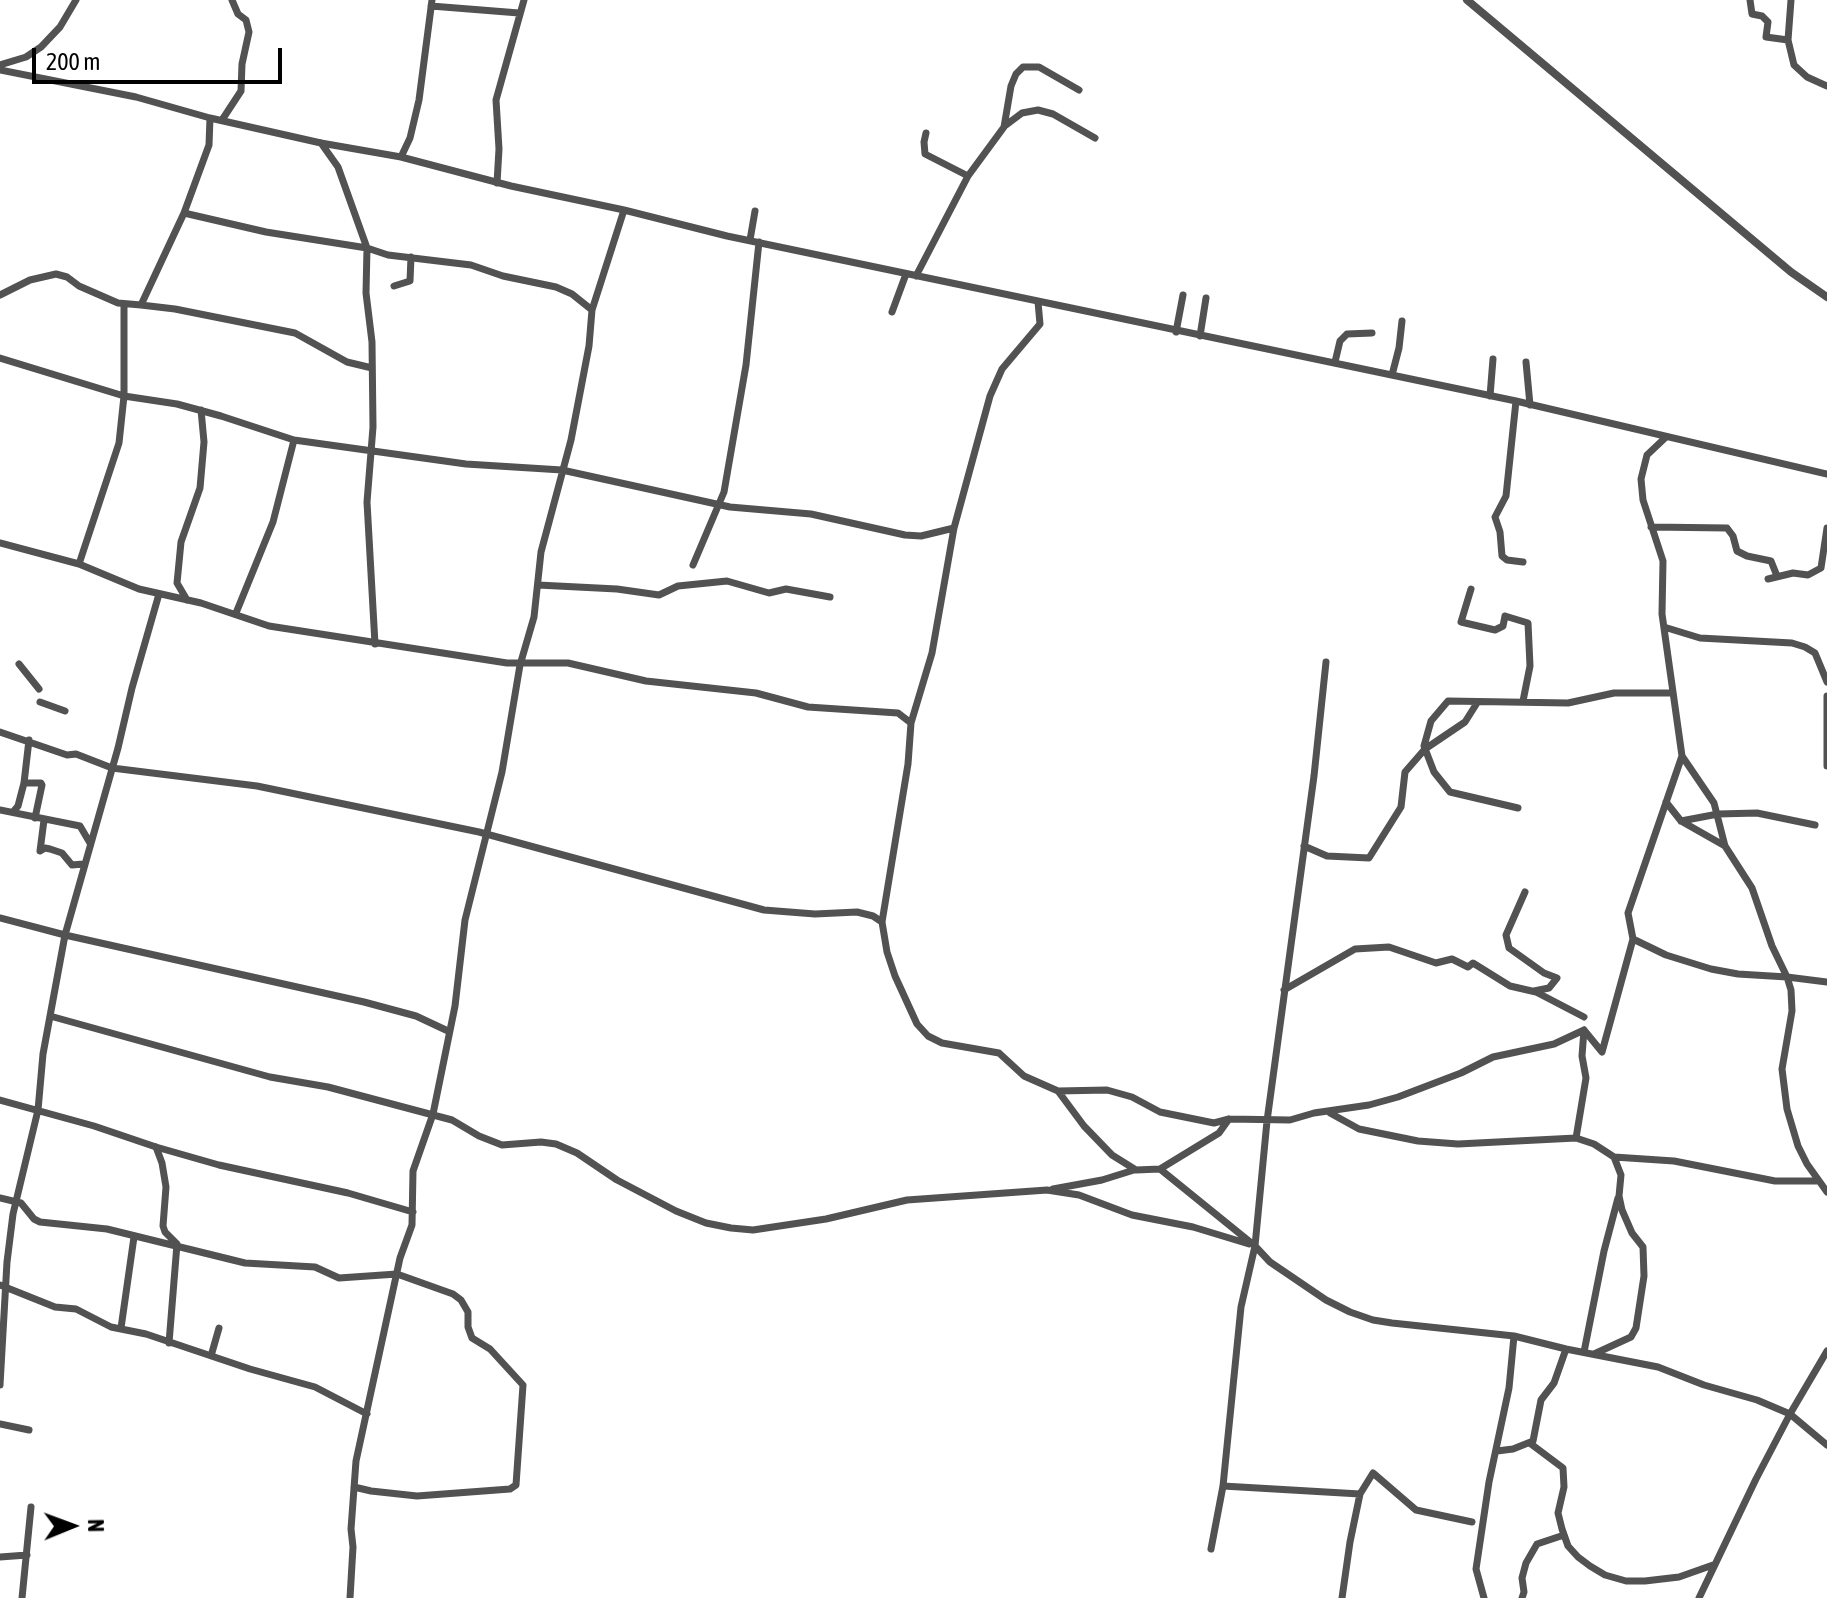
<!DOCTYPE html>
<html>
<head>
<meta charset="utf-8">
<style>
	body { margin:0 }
	#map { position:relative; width:1827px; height:1598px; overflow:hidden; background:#fff; font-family:"Asap Condensed",sans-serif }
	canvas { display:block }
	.north { position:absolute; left:32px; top:1486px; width:80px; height:80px; -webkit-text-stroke:6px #fff; paint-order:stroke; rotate:89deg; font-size:22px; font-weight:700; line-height:32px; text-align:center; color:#000 }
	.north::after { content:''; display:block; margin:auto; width:28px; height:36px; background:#000; clip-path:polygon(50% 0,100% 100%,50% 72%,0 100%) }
	.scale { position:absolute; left:32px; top:48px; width:250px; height:36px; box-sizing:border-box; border:4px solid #000; border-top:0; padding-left:10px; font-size:24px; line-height:28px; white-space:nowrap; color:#000; -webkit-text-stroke:6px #fff; paint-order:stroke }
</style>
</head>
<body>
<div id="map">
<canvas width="1827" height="1598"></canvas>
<div class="north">N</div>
<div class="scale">200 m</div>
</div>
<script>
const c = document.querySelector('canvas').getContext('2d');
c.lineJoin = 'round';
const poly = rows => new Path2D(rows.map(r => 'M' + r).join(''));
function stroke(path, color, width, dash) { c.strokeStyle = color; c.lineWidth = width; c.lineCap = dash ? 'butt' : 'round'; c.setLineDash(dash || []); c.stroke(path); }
stroke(poly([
	[1750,0,1752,14,1762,16,1768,22,1766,37,1788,40],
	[1791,0,1788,40,1794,65,1807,77,1827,86],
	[431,6,519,13],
	[0,65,26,57,41,47,60,27,76,0],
	[0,70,136,97,210,118,321,143,401,157,511,186,624,210,727,236,1516,401,1827,474],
	[222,120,241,91,242,64,249,32,246,20,238,14,232,0],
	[1006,125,1022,113,1038,110,1053,114,1095,138],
	[926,133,924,142,925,154,968,176],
	[321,143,338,167,367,248,366,293,372,342,373,427,367,502,375,644],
	[401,157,410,138,419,100,432,0],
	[497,183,499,149,496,100,524,0],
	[184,213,266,232,367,248,388,255,471,265,503,276,556,287,572,294,592,310],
	[750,240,755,211],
	[916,276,968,176,1004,127,1011,86,1016,74,1023,67,1039,67,1079,90],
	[394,286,410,281,411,257],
	[0,295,30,280,56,274,67,277,79,286,118,303,141,305,184,213,209,145,210,118],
	[1038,302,1040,324,1002,369,990,396,954,528,932,653,911,723,908,764,882,922,887,952,895,976,917,1024,928,1036,942,1043,999,1053,1024,1076,1058,1091,1084,1126,1112,1155,1136,1170,1160,1169,1255,1246,1270,1262,1326,1300,1350,1312,1373,1320,1392,1323,1514,1336,1566,1349,1658,1367,1704,1385,1757,1400,1790,1414,1827,1445],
	[141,305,175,309,295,333,347,362,372,368],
	[892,312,906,274],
	[1176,332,1183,295],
	[1200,336,1206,298],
	[0,358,124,396,177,404,221,416,294,440,466,464,562,470,730,507,811,514,905,535,921,536,954,528],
	[1335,362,1340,341,1347,334,1372,333],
	[1526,362,1530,405],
	[1392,375,1399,348,1402,321],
	[1490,396,1493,359],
	[1516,401,1506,496,1495,517,1500,532,1502,556,1507,560,1523,562],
	[1665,438,1647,455,1641,479,1643,500,1663,561,1662,614,1682,756,1714,803,1725,846,1752,888,1772,946,1787,977,1791,990,1792,1011,1782,1069,1787,1109,1798,1146,1807,1164,1827,1192],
	[1651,527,1727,528,1733,536,1737,551,1747,556,1771,561,1777,576],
	[0,543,79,564,139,589,201,603,269,626,507,663,568,663,646,681,756,693,808,707,898,713,911,723],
	[79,564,119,443,124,396,124,305],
	[693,565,724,492,746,365,759,242],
	[1768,579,1793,573,1808,575,1821,568,1827,528],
	[538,585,617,589,659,595,678,586,727,581,769,593,786,589,830,597],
	[1471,589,1461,622,1495,630,1503,626,1505,616,1528,623,1530,666,1523,701],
	[187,600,177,583,178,573,181,542,200,488,204,442,201,410],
	[236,613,273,522,294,440],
	[1664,627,1700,638,1792,643,1805,647,1815,653,1827,682],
	[19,664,39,689],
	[1827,696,1827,766],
	[40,702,65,711],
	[0,732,67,755,76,754,112,768,257,786,479,832,764,910,815,914,857,912,873,916,882,922],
	[24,783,41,783,42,785,35,818],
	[1666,802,1681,821,1725,846],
	[1518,808,1450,792,1434,772,1424,746,1431,721,1448,701,1568,703,1614,693,1673,693],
	[0,810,80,826,90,843],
	[13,812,18,806,24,783,29,740],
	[44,820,40,851,45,848,50,849,62,853,72,865,83,864],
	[1681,821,1718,814,1757,813,1815,825],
	[1304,846,1327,856,1369,858,1401,807,1405,772,1425,749,1465,722,1477,703],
	[1525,892,1506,935,1509,948,1544,973,1557,978,1549,988,1534,991],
	[0,918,65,935,364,1002,416,1016,448,1031],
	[1633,939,1666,955,1711,969,1738,974,1787,977,1827,982],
	[1284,990,1355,949,1389,947,1436,963,1452,959,1468,967,1473,963,1510,986,1536,992,1584,1017],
	[50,1016,270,1077,328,1087,452,1120,479,1136,502,1145,541,1142,556,1144,577,1153,617,1180,676,1211,706,1223,731,1228,753,1230,826,1219,907,1200,1047,1190,1079,1195,1132,1215,1193,1227,1249,1244],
	[1584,1030,1602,1052,1633,939,1628,913,1682,756],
	[1058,1091,1107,1090,1132,1097,1160,1112,1214,1123,1229,1119,1290,1120,1314,1113,1369,1105,1398,1097,1461,1073,1493,1057,1554,1044,1584,1030],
	[0,1100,94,1126,156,1147,219,1165,348,1193,413,1212],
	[1330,1113,1359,1129,1418,1141,1458,1144,1576,1138,1594,1144,1614,1157,1621,1175,1619,1196,1622,1210,1632,1233,1643,1247,1644,1276,1636,1328,1631,1337,1594,1354],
	[1576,1138,1586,1078,1582,1056,1584,1030],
	[156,1147,162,1163,166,1187,163,1226,165,1232,177,1244,169,1343],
	[1614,1157,1674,1161,1775,1181,1817,1181],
	[1160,1169,1219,1133,1229,1119],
	[1053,1189,1102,1180,1134,1170],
	[0,1198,21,1203,34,1219,40,1222,107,1229,245,1263,315,1267,339,1278,397,1274,453,1294,461,1300,468,1312,468,1327,472,1338,490,1349,523,1385,516,1485,510,1489,417,1496,371,1491,354,1487],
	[0,1285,55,1307,76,1309,111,1327,146,1334,250,1369,315,1387,367,1414],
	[121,1328,134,1237],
	[1584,1352,1604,1251,1618,1198],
	[211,1356,219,1328],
	[0,1385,7,1262,13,1214,38,1110,43,1054,65,935,118,748,132,688,159,594],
	[0,1424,29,1430],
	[1531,1444,1563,1468,1564,1487,1558,1513,1562,1529,1568,1546,1578,1557,1590,1566,1605,1575,1626,1581,1645,1581,1679,1577,1713,1565],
	[1497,1451,1513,1449,1533,1441,1541,1400,1554,1383,1566,1349],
	[1223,1486,1360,1494,1373,1473,1416,1510,1472,1522],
	[1211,1549,1223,1486,1241,1307,1255,1246,1267,1121,1314,776,1326,662],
	[0,1557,27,1555],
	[22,1598,31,1507],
	[350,1598,353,1547,351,1529,356,1461,400,1258,412,1225,413,1171,433,1114,455,1006,465,920,502,772,520,665,534,617,541,552,571,440,589,346,592,310,624,210],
	[1342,1598,1350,1542,1360,1494],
	[1484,1598,1476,1569,1489,1482,1509,1388,1514,1336],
	[1522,1598,1524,1592,1522,1578,1526,1563,1537,1544,1564,1535],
	[1699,1598,1756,1479,1790,1414,1827,1351]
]), '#525252', 7);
stroke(poly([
	[1467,0,1791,272,1827,297]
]), '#525252', 8);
</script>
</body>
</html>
